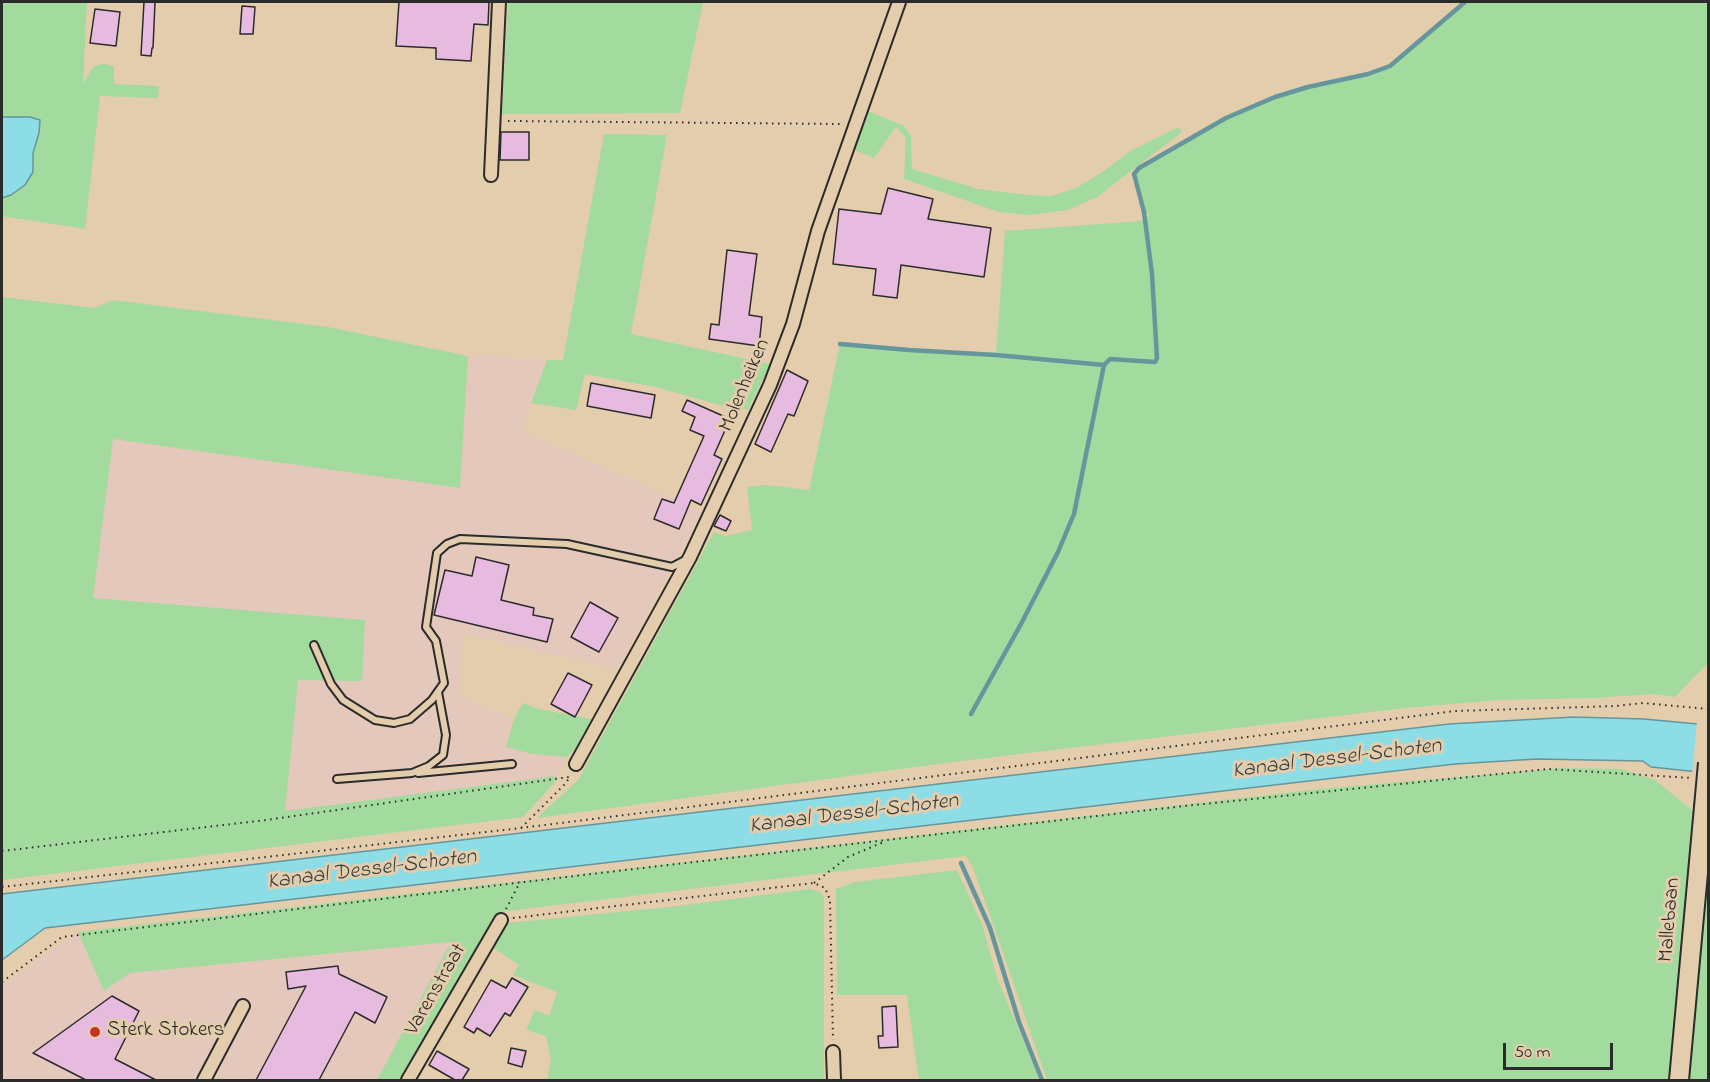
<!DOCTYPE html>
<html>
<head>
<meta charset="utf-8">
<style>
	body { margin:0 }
	#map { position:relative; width:1710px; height:1082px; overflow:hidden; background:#e4cdad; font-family:"Indie Flower",sans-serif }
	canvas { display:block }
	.frame { position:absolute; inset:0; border:3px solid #2b2b2b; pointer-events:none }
	.scale { position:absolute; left:1503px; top:1043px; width:110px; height:27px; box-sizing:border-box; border:3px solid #2b2b2b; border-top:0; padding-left:8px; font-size:18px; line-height:21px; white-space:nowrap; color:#2b2b2b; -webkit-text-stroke:4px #e4cdad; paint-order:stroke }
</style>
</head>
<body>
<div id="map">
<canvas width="1710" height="1082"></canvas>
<div class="frame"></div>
<div class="scale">50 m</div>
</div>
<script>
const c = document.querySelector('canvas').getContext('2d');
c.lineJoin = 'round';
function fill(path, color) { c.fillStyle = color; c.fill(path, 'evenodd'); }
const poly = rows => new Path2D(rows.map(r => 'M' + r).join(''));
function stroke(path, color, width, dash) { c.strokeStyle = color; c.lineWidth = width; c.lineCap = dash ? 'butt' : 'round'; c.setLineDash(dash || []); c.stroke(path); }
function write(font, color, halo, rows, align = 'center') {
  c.font = font + ' "Indie Flower",sans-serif'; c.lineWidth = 6; c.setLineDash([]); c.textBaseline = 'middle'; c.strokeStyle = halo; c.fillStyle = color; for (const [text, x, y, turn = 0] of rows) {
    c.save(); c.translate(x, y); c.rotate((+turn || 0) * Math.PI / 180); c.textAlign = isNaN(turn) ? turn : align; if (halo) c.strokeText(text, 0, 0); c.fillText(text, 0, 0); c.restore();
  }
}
fill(poly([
	[484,355,547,360,522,431,702,511,617,670,463,634,459,696,514,719,506,747,532,754,567,757,556,776,285,812,298,679,93,598,113,439,460,488,468,356],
	[78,932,104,991,129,973,452,942,377,1080,2,1080,2,985]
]), '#e5c8bc');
fill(poly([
	[2,2,87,2,83,83,94,66,104,64,114,66,114,84,159,86,158,98,100,96,85,229,2,216],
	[508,2,703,2,680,113,502,114],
	[1465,2,1708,2,1708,663,1675,697,1654,694,1594,698,1499,700,1404,708,953,762,537,818,578,780,714,532,725,536,752,530,747,487,766,485,809,490,840,344,909,350,996,355,1005,231,1141,221,1150,215,1144,212,1134,174,1139,168,1226,118,1275,97,1308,87,1368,74,1390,66],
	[868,111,904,126,911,136,912,169,978,189,1026,195,1051,196,1076,188,1104,171,1130,151,1179,127,1182,132,1097,197,1068,210,1029,215,999,212,904,179,906,138,896,127,874,158,853,149],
	[604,134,667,135,631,334,770,364,748,410,720,405,655,387,585,374,576,410,531,403,547,360,563,360],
	[2,297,95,308,113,300,328,327,468,356,460,488,113,439,93,598,365,620,362,681,298,680,285,811,556,776,556,781,523,817,2,880],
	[523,703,538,709,592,719,577,747,567,757,532,754,506,747,514,719],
	[1561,768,1622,769,1655,780,1703,819,1708,816,1708,1080,1047,1080,991,918,973,868,966,856,499,912,401,1080,377,1080,451,942,130,973,104,991,78,932,1320,789],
	[957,870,983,927,997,978,1039,1078,1019,1080,919,1080,907,995,837,995,836,889,855,882],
	[810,889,821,892,824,899,824,1080,547,1080,551,1061,546,1036,526,1030,535,1010,549,1016,557,992,513,975,519,965,492,947,507,923,679,906]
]), '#a3da9e');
const water = poly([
	[2,117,30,117,40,120,39,133,33,153,33,172,25,185,11,195,2,198,2,117],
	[1574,717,1644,719,1708,725,1708,773,1651,767,1643,761,1537,759,1455,764,45,928,2,960,2,894,1449,724,1574,717]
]);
fill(water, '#8cdde6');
stroke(water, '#65969b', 1.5);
fill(poly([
	[1697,721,1708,722,1708,776,1692,774]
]), '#e4cdad');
stroke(poly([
	[840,344,909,350,996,355,1104,365],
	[971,714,1021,624,1058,552,1074,514,1104,365,1110,359,1155,362,1157,358,1152,274,1144,212,1134,174,1139,168,1226,118,1275,97,1308,87,1368,74,1390,66,1465,2],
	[961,863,990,928,1019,1022,1042,1080]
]), '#65969b', 4.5);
const building = poly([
	[144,2,155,2,153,48,152,48,151,56,141,55,144,2],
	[399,2,489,2,488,25,474,24,471,61,436,59,436,48,396,46,399,2],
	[242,6,255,7,253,34,240,34,242,6],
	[95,9,120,12,116,46,90,43,95,9],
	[501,132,529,132,529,160,500,160,501,132],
	[888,188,933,199,928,219,991,228,984,277,901,265,897,298,873,295,876,269,833,264,839,209,881,214,888,188],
	[727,250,757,254,749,315,762,317,759,346,709,339,711,324,719,325,727,250],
	[787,370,808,381,794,416,788,414,771,452,755,444,787,370],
	[591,383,655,395,651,418,587,406,591,383],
	[687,400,730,419,714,455,722,459,701,505,691,500,679,529,654,519,662,499,674,503,704,436,690,430,695,417,682,411,687,400],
	[720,515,731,521,726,531,714,526,720,515],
	[476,557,509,565,501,600,534,608,533,615,553,619,547,642,434,615,445,570,472,576,476,557],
	[590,602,618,618,599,652,571,637,590,602],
	[568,673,592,685,575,717,551,704,568,673],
	[338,966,339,974,387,997,375,1023,355,1012,319,1080,256,1080,306,986,288,989,286,972,338,966],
	[512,978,528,987,510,1016,505,1013,490,1036,477,1028,474,1033,464,1027,491,980,506,988,512,978],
	[112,996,139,1011,115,1059,156,1080,86,1080,33,1053,112,996],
	[896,1006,898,1047,879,1048,878,1036,883,1036,882,1007,896,1006],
	[511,1048,526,1051,522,1067,508,1063,511,1048],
	[437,1051,469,1069,462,1080,455,1080,429,1065,437,1051]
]);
fill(building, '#e7bbe0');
stroke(building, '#2b2b2b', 1.5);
const service = poly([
	[314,645,331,684,343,700,375,720,394,723,410,719,432,700,444,683,436,641,426,627,437,553,447,544,460,539,567,544,672,567,687,559],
	[418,773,512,764],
	[337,779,412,773,429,766,443,755,446,735,438,692]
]);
const minor = poly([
	[491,175,499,2],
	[576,764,690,557,770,385,793,324,818,231,899,2],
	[833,1052,834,1080],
	[204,1080,243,1006],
	[408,1080,501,920]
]);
const secondary = poly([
	[1679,1080,1704,807]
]);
stroke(service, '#2b2b2b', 10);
stroke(minor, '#2b2b2b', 16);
stroke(secondary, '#2b2b2b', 22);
stroke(poly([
	[508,121,841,124],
	[521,828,566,783,569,778],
	[2,851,266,820,569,777],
	[814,883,848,857,886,841],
	[2,887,521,828,1455,711,1616,706,1643,703,1708,709],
	[506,909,520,882],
	[513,918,814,883,825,888,830,900,833,1040],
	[2,982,62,937,642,868,1184,806,1548,769,1691,778]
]), '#2b2b2b', 2, [1.5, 4.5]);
stroke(service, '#e4cdad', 6);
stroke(minor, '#e4cdad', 12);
stroke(secondary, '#e4cdad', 18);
const secondaryBridge = poly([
	[1704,807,1708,763]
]);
stroke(secondaryBridge, '#2b2b2b', 22, []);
stroke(secondaryBridge, '#e4cdad', 18);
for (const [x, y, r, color] of [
	[95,1032,6,"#c8321e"]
]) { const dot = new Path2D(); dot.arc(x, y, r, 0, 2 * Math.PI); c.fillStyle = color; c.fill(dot); stroke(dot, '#e4cdad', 2); }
write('21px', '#2b2b2b', '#e4cdad', [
	["Molenheiken",746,386,-67],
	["Mallebaan",1671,920,-85],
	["Varenstraat",437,990,-60]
]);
write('21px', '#2b2b2b', '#e4cdad', [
	["Sterk Stokers",107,1032]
], 'left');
write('italic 22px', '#353d3e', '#e4cdad', [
	["Kanaal Dessel-Schoten",1337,760,-7],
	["Kanaal Dessel-Schoten",854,815,-7],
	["Kanaal Dessel-Schoten",372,871,-7]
]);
</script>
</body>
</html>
